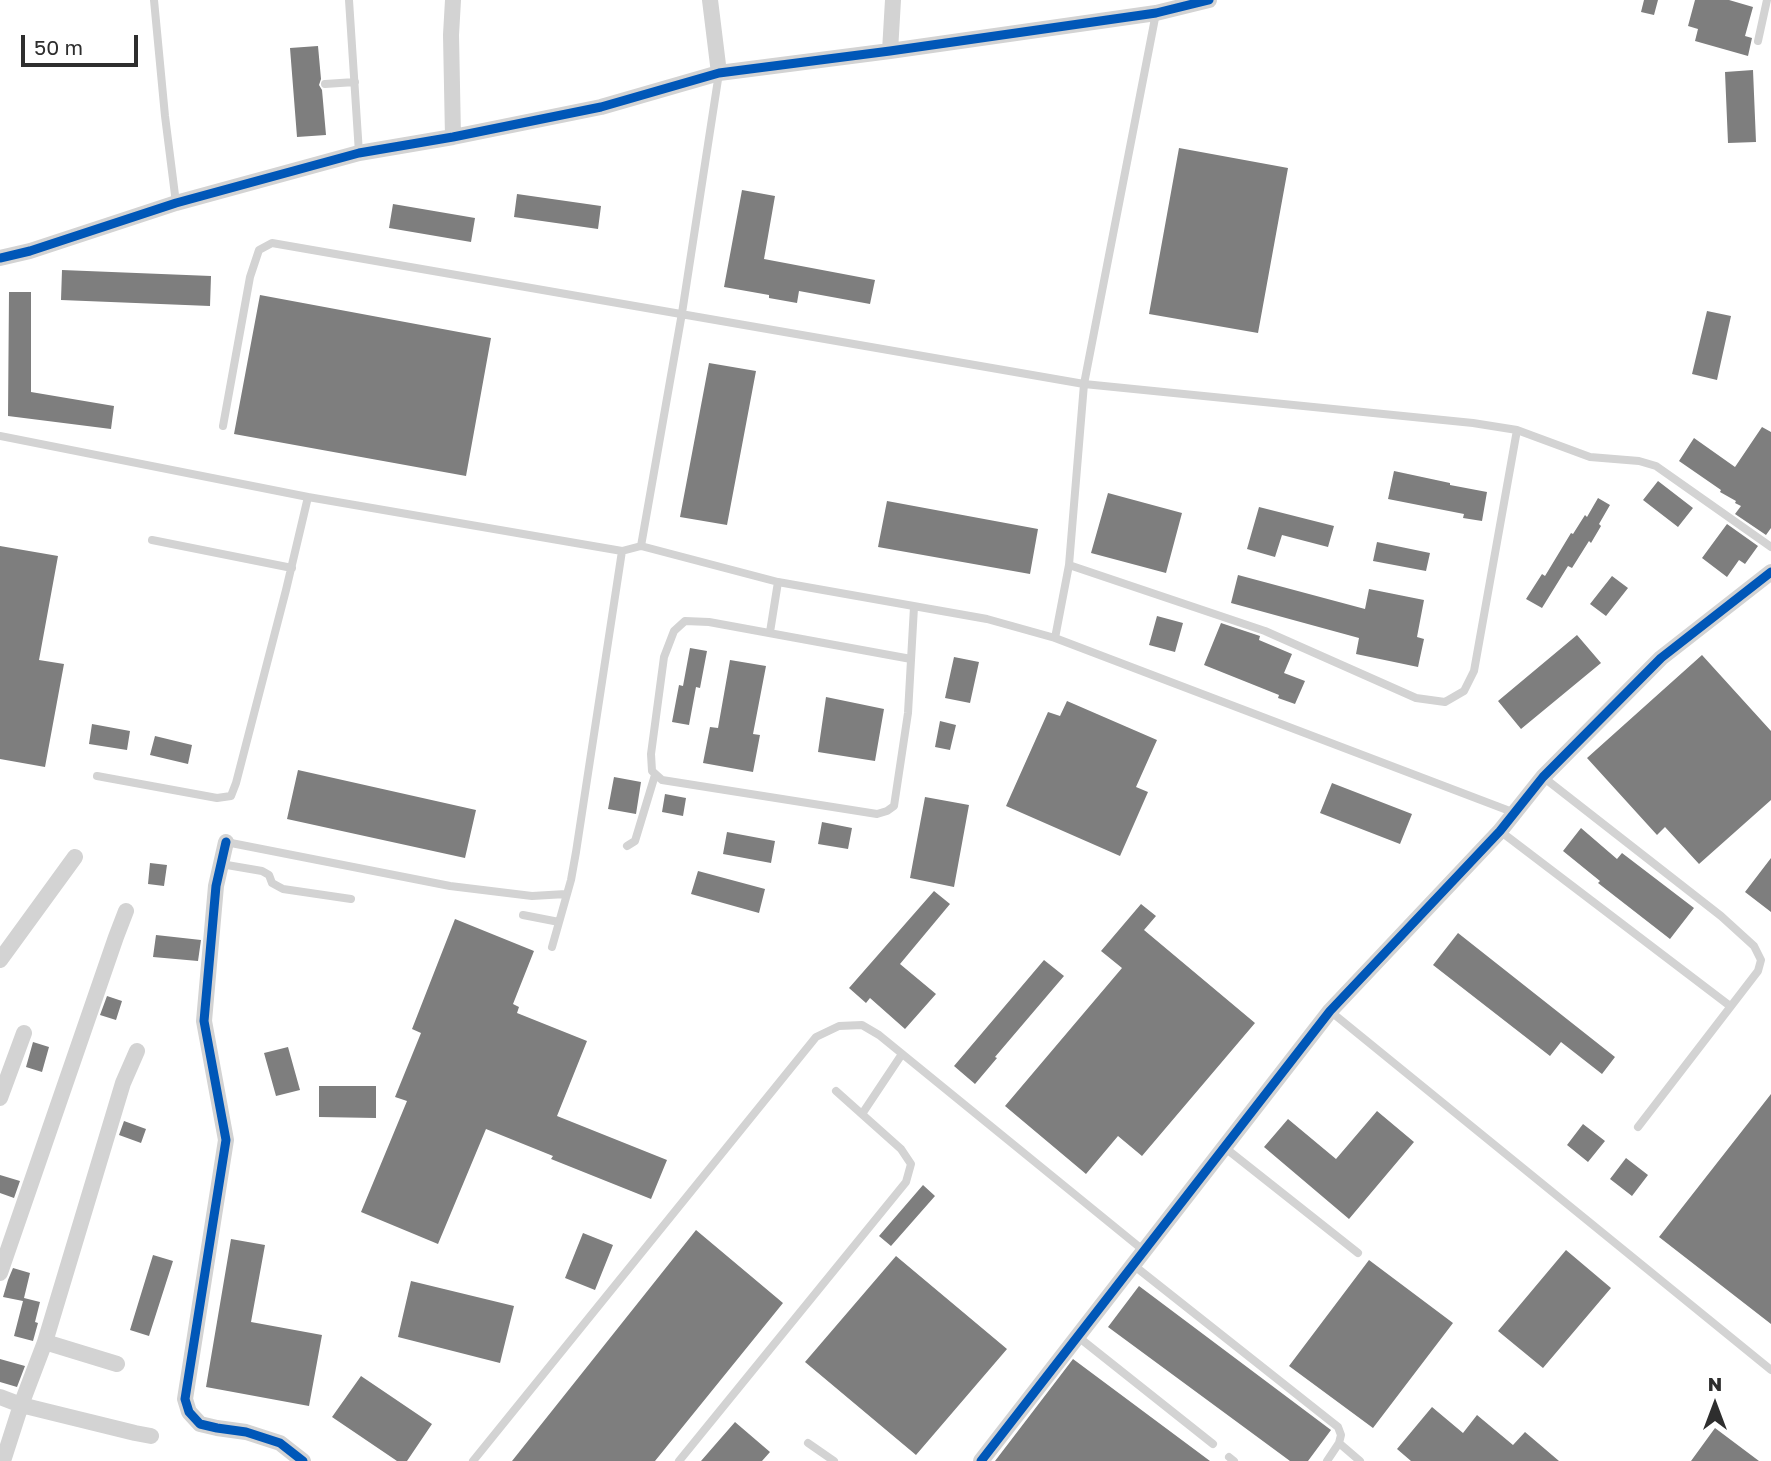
<!DOCTYPE html>
<html>
<head>
<meta charset="utf-8">
<style>
	body { margin:0 }
	#map { position:relative; width:1771px; height:1461px; overflow:hidden; background:#fff; font-family:"Golos Text",sans-serif }
	canvas { display:block }
	.north { position:absolute; left:1680px; top:1370px; width:70px; height:70px; -webkit-text-stroke:5px #fff; paint-order:stroke; rotate:0deg; font-size:19px; font-weight:700; line-height:28px; text-align:center; color:#2e2e2e }
	.north::after { content:''; display:block; margin:auto; width:24px; height:32px; background:#2e2e2e; clip-path:polygon(50% 0,100% 100%,50% 72%,0 100%) }
	.scale { position:absolute; left:21px; top:35px; width:117px; height:32px; box-sizing:border-box; border:4px solid #2e2e2e; border-top:0; padding-left:9px; font-size:21px; line-height:24px; white-space:nowrap; color:#2e2e2e; -webkit-text-stroke:5px #fff; paint-order:stroke }
</style>
</head>
<body>
<div id="map">
<canvas width="1771" height="1461"></canvas>
<div class="north">N</div>
<div class="scale">50 m</div>
</div>
<script>
const c = document.querySelector('canvas').getContext('2d');
c.lineJoin = 'round';
function fill(path, color) { c.fillStyle = color; c.fill(path, 'evenodd'); }
const poly = rows => new Path2D(rows.map(r => 'M' + r).join(''));
function stroke(path, color, width, dash) { c.strokeStyle = color; c.lineWidth = width; c.lineCap = dash ? 'butt' : 'round'; c.setLineDash(dash || []); c.stroke(path); }
fill(poly([
	[1644,0,1658,0,1654,15,1641,12],
	[1695,0,1729,0,1753,7,1745,36,1752,38,1748,56,1695,41,1698,29,1688,26],
	[318,46,321,79,319,85,322,90,326,135,297,137,290,48],
	[1753,70,1756,142,1728,143,1725,72],
	[1179,148,1288,168,1258,333,1149,314],
	[742,190,775,196,764,259,875,280,870,304,799,291,797,303,769,298,769,295,724,287],
	[517,194,601,206,598,229,514,217],
	[393,204,475,218,471,242,389,228],
	[62,270,211,276,210,306,61,300],
	[9,292,31,292,31,392,114,406,111,429,8,416],
	[260,295,491,338,466,476,234,434],
	[1707,311,1731,316,1717,380,1692,374],
	[709,363,756,371,727,525,680,517],
	[1762,427,1771,432,1771,528,1766,535,1735,514,1741,506,1735,503,1736,501,1720,492,1721,490,1679,461,1694,438,1735,467],
	[1394,471,1450,483,1450,485,1487,492,1482,521,1463,518,1464,514,1388,499],
	[1658,481,1693,508,1678,527,1643,500],
	[1108,493,1182,513,1166,573,1091,553],
	[1598,498,1610,505,1599,524,1601,526,1591,543,1589,541,1572,568,1568,566,1542,608,1526,599,1542,574,1545,576,1571,533,1573,534,1585,515,1587,517],
	[887,501,1038,529,1030,574,878,547],
	[1259,507,1334,526,1328,547,1282,535,1275,557,1247,549],
	[1727,524,1758,546,1745,564,1739,560,1727,577,1702,558],
	[1377,542,1430,553,1426,571,1373,561],
	[0,546,58,556,39,660,64,664,45,767,0,759],
	[1238,575,1365,609,1369,589,1424,600,1417,637,1424,639,1418,667,1356,654,1359,638,1231,603],
	[1612,576,1628,588,1606,616,1590,604],
	[1157,616,1183,623,1175,652,1149,645],
	[1221,623,1260,636,1259,640,1292,654,1284,673,1305,681,1295,704,1278,698,1279,695,1204,665],
	[1577,635,1601,663,1521,729,1498,701],
	[690,648,707,651,700,688,696,687,689,725,672,722,679,685,683,686],
	[1702,655,1771,731,1771,800,1699,864,1665,827,1657,835,1587,758],
	[954,657,979,662,970,703,945,698],
	[730,660,766,666,753,734,760,735,753,772,703,763,710,727,718,728],
	[826,697,884,709,875,761,818,752],
	[1067,701,1157,740,1136,787,1148,792,1120,856,1006,806,1048,712,1060,716],
	[940,721,956,725,950,750,935,747],
	[92,724,130,731,127,750,89,744],
	[155,736,192,745,188,764,150,755],
	[298,770,476,810,465,858,287,819],
	[614,777,641,782,636,814,608,809],
	[1332,783,1412,814,1400,844,1320,813],
	[665,794,686,798,683,816,662,812],
	[925,797,969,805,954,887,910,878],
	[822,822,852,828,848,849,818,844],
	[1581,828,1617,859,1622,853,1694,908,1670,939,1598,883,1600,881,1563,851],
	[727,832,775,841,771,863,723,854],
	[1771,858,1771,912,1745,892],
	[150,863,167,865,164,886,148,884],
	[698,871,765,889,759,913,691,894],
	[934,891,950,904,900,964,936,994,905,1029,870,998,866,1003,849,988],
	[1141,904,1156,916,1144,930,1255,1023,1142,1156,1118,1136,1086,1174,1005,1106,1122,968,1101,951],
	[455,919,534,951,513,1004,519,1007,517,1013,587,1041,557,1116,667,1160,651,1199,551,1159,553,1156,486,1129,438,1244,361,1212,407,1101,395,1097,421,1033,412,1029],
	[1458,933,1615,1057,1602,1074,1561,1042,1550,1056,1433,965],
	[156,935,201,940,198,961,153,957],
	[1044,960,1064,976,995,1057,997,1058,975,1084,954,1066],
	[107,996,122,1001,116,1020,100,1015],
	[33,1042,49,1047,42,1072,26,1067],
	[288,1047,300,1090,276,1096,264,1053],
	[319,1086,376,1086,376,1118,319,1117],
	[1771,1094,1771,1324,1659,1237],
	[1377,1111,1414,1142,1349,1219,1264,1147,1288,1119,1336,1159],
	[124,1121,146,1129,141,1143,119,1135],
	[1583,1124,1605,1141,1588,1162,1567,1145],
	[1626,1158,1648,1175,1632,1196,1610,1179],
	[0,1175,20,1181,14,1198,0,1193],
	[923,1185,935,1196,891,1246,879,1236],
	[696,1230,783,1303,655,1461,512,1461],
	[583,1233,613,1245,595,1290,565,1278],
	[231,1239,265,1245,251,1322,322,1335,309,1406,206,1387],
	[1566,1250,1611,1288,1543,1368,1498,1331],
	[153,1255,173,1261,149,1336,130,1330],
	[896,1256,1007,1349,916,1455,805,1362],
	[1369,1260,1453,1323,1373,1428,1289,1366],
	[13,1268,30,1273,24,1298,40,1302,35,1322,38,1323,33,1341,14,1336,23,1301,3,1297,8,1280],
	[411,1281,514,1306,500,1363,398,1337],
	[1139,1286,1331,1430,1308,1461,1290,1461,1108,1327],
	[0,1359,25,1366,17,1387,0,1382],
	[1073,1359,1210,1461,995,1461],
	[361,1376,432,1424,407,1461,397,1461,332,1417],
	[1432,1407,1463,1433,1477,1415,1513,1445,1525,1432,1559,1461,1411,1461,1397,1449],
	[735,1422,770,1452,762,1461,701,1461],
	[1715,1428,1759,1461,1691,1461]
]), '#7e7e7e');
stroke(poly([
	[154,0,165,116,176,203],
	[349,0,359,153],
	[1758,41,1767,0],
	[325,84,355,82],
	[223,426,250,277,259,250,272,243,1084,384,1473,423,1517,430,1590,457,1639,461,1656,466,1771,547],
	[0,436,308,497,622,551,641,546,778,582,987,619,1055,638,1515,813],
	[152,540,292,568],
	[641,546,682,313,719,73],
	[1069,565,1265,631,1416,698,1445,702,1464,691,1474,671,1517,430],
	[770,632,778,582],
	[1055,638,1069,565,1084,384,1156,13],
	[911,659,709,622,685,621,674,631,664,657,651,754,652,771,662,780,877,814,887,811,894,806,908,713,914,607],
	[97,776,217,798,231,796,236,783,286,590,308,497],
	[1543,777,1721,916,1754,946,1761,960,1758,971,1638,1127],
	[1500,831,1730,1006],
	[226,842,450,886,532,896,566,894],
	[627,846,635,841,655,775],
	[221,864,262,871,269,875,272,883,283,889,351,899],
	[523,915,559,922],
	[552,947,571,880,576,852,622,551],
	[1330,1011,1771,1370],
	[862,1114,902,1054],
	[1224,1147,1358,1253],
	[1132,1264,1338,1427,1341,1435,1339,1443,1327,1461],
	[1077,1336,1213,1444],
	[808,1443,834,1461],
	[1339,1443,1360,1461],
	[1229,1457,1234,1461],
	[473,1461,816,1037,839,1026,862,1025,879,1035,1143,1250],
	[679,1461,906,1182,911,1164,901,1149,836,1091]
]), '#d3d3d3', 8);
stroke(poly([
	[453,0,451,35,453,137],
	[710,0,719,73],
	[890,51,893,0],
	[0,258,30,251,176,203,359,153,453,137,601,107,719,73,890,51,1156,13,1209,0],
	[226,842,216,886,204,1021,226,1140,185,1399,189,1412,200,1424,217,1428,246,1432,280,1443,303,1461],
	[0,960,75,857],
	[0,1098,24,1033],
	[0,1273,116,937,126,911],
	[45,1342,117,1364],
	[0,1397,21,1405,135,1433,151,1436],
	[3,1461,21,1405,45,1342,123,1083,137,1051],
	[981,1461,1330,1011,1500,831,1543,777,1661,658,1771,572]
]), '#d3d3d3', 16);
stroke(poly([
	[0,258,30,251,176,203,359,153,453,137,601,107,719,73,890,51,1156,13,1209,0],
	[226,842,216,886,204,1021,226,1140,185,1399,189,1412,200,1424,217,1428,246,1432,280,1443,303,1461],
	[981,1461,1330,1011,1500,831,1543,777,1661,658,1771,572]
]), '#0057b8', 9);
</script>
</body>
</html>
